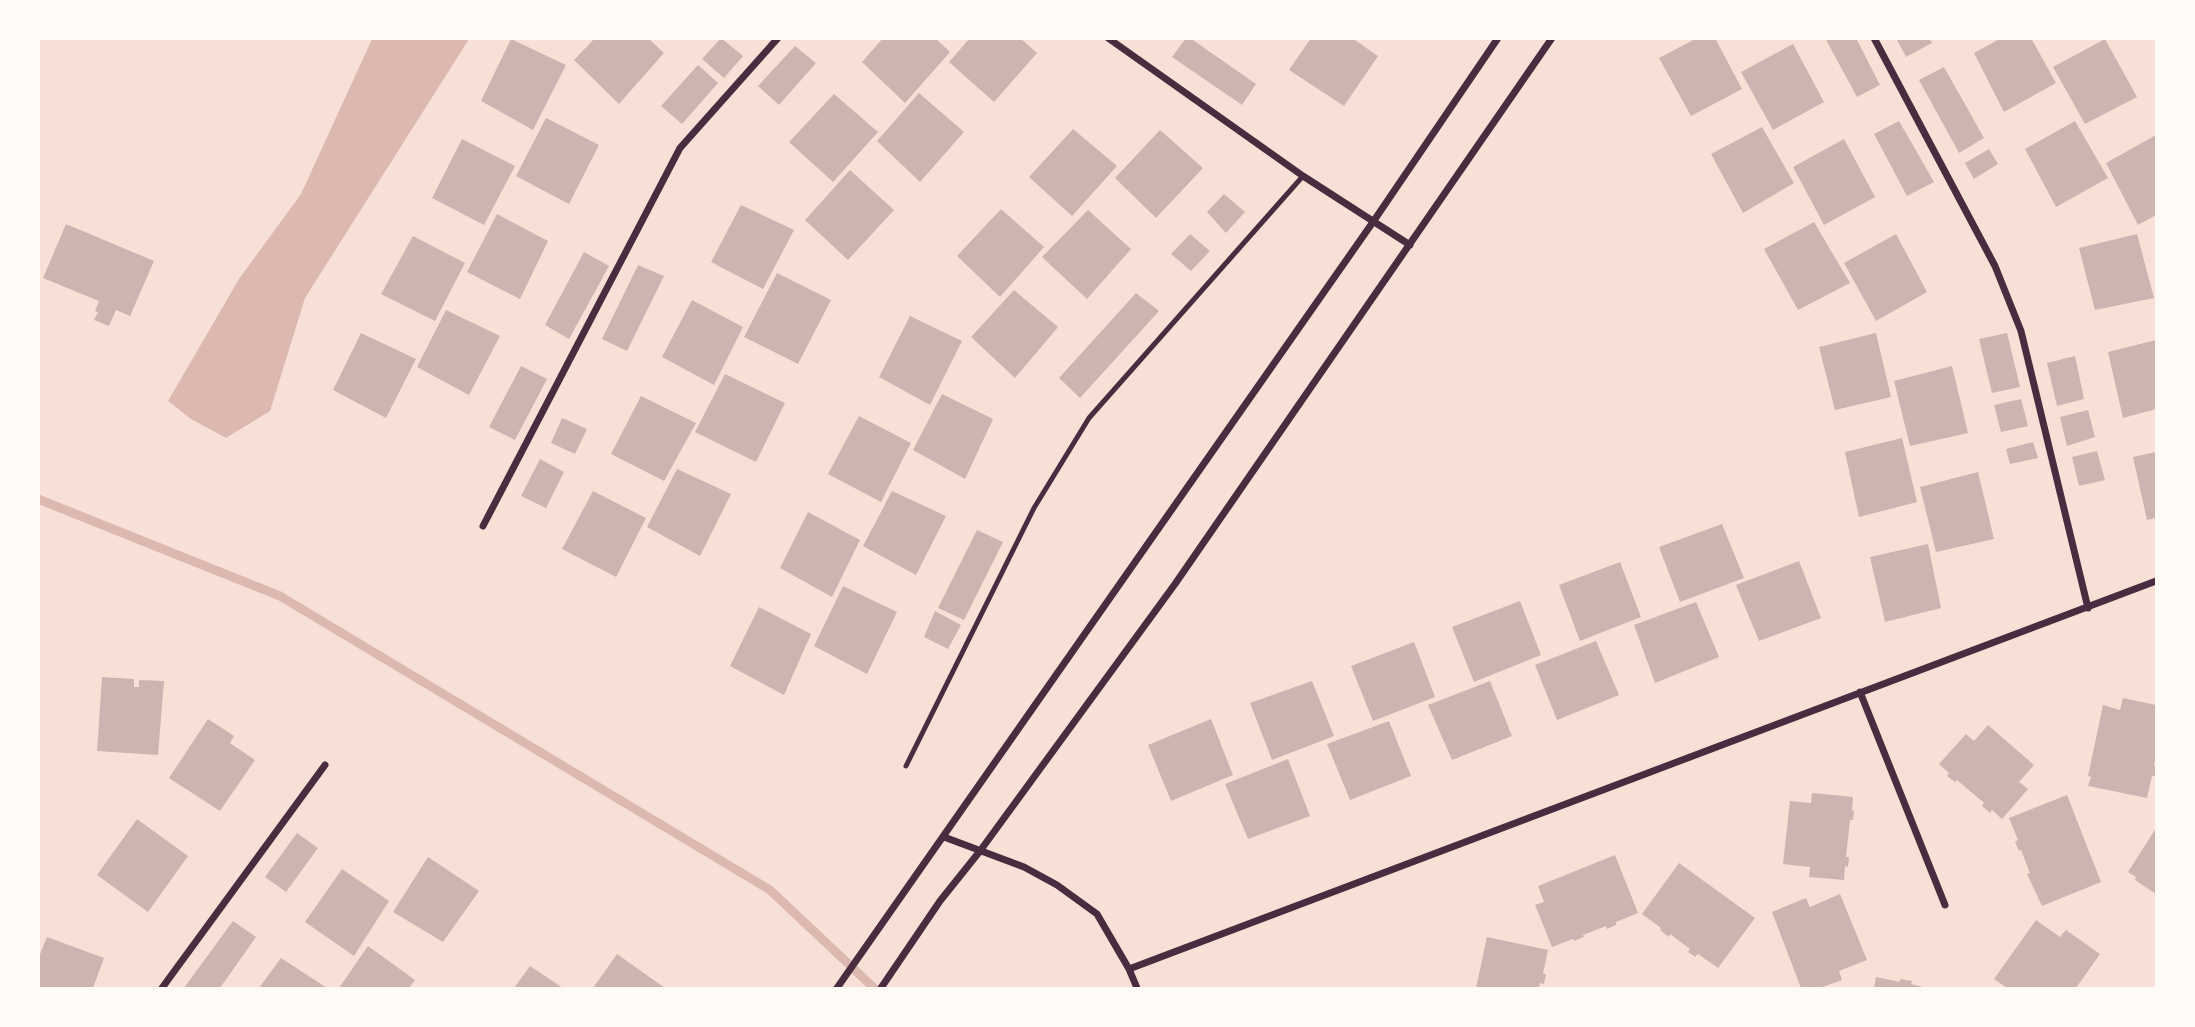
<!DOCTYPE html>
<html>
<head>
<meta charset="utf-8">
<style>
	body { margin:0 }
	#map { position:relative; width:2195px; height:1027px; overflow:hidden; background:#f7e1d7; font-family:Raleway,sans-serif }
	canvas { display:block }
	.frame { position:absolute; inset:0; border:40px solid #fffaf5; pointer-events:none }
</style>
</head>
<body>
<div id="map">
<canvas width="2195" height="1027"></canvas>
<div class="frame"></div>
</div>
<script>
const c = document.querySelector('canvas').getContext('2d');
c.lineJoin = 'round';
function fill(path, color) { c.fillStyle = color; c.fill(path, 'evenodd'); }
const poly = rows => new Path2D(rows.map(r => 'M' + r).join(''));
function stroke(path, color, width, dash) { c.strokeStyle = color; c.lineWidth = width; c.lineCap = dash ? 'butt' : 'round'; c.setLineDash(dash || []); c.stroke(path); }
fill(poly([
	[372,39,469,39,305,298,270,411,226,438,191,419,168,401,239,279,301,194]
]), '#dcb8b0');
stroke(poly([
	[38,499,280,596,770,890,874,988]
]), '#dcb8b0', 9);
fill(poly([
	[595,38,648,38,664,53,619,104,574,60],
	[721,38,743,56,724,78,702,59],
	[883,38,935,38,950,52,905,103,862,62],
	[970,38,1020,38,1037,53,994,102,949,62],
	[1186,38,1190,38,1256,84,1242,105,1172,57],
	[1311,38,1352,38,1378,56,1344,106,1289,70],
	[1697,38,1715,38,1742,89,1691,116,1659,58],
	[1825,38,1856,38,1880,85,1857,97],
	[1896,38,1929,38,1932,43,1906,57],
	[2001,38,2031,38,2056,83,2004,112,1974,53],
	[511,39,566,65,533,130,481,101],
	[2105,39,2137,97,2085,124,2053,67],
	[1793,44,1824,102,1773,130,1741,72],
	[795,46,816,63,779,105,758,86],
	[698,65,718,83,682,124,661,106],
	[1944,67,1984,138,1959,153,1919,80],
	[919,93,964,132,920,182,877,141],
	[834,94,878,132,833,182,789,142],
	[546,118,599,145,569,204,516,176],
	[1899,121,1934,182,1907,196,1874,134],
	[2075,121,2108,178,2056,207,2025,149],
	[1762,127,1794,183,1743,213,1711,154],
	[1073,129,1117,166,1072,216,1029,177],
	[1160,130,1203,168,1156,218,1115,178],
	[2156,135,2156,215,2138,225,2106,163],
	[462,139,515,166,484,225,432,198],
	[1844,139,1875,197,1824,225,1793,167],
	[1989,149,1998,164,1974,179,1965,163],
	[850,170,894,210,848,260,805,220],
	[1224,194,1245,212,1226,233,1207,212],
	[741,205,794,230,763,289,711,262],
	[1001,209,1044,247,1000,297,957,256],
	[1088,210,1131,249,1087,299,1042,257],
	[497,214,548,241,520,299,467,272],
	[1814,222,1850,283,1798,310,1764,249],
	[66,224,154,261,130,316,116,310,109,326,94,320,98,312,95,311,99,301,43,278],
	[1190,234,1210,251,1191,271,1171,254],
	[1896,234,1927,292,1876,321,1844,263],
	[2137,234,2154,298,2095,310,2079,248],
	[413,236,465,263,435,321,381,294],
	[584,252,609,266,569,339,545,325],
	[638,265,664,276,627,351,602,339],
	[777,273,831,300,798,364,744,337],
	[1014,290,1058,327,1015,378,971,337],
	[1136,293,1159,311,1080,398,1059,378],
	[692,300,743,327,714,385,662,357],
	[446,310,500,336,469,395,417,367],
	[910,316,962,341,930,405,879,377],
	[361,333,416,359,386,418,333,390],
	[1876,333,1891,397,1835,410,1819,347],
	[2007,333,2020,387,1992,393,1979,339],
	[2156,340,2156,409,2123,418,2108,352],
	[2075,356,2084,399,2057,406,2047,363],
	[521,366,547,379,515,440,489,427],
	[1952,366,1968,433,1910,446,1894,381],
	[725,374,785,403,756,462,695,432],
	[942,394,993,419,965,479,913,450],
	[641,396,696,423,664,481,611,454],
	[2021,399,2028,426,2001,432,1994,405],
	[2088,410,2095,437,2067,446,2060,417],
	[859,416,911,443,881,502,828,474],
	[562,418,587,429,575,454,551,443],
	[1902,438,1917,502,1859,517,1845,452],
	[2033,442,2038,458,2010,464,2006,449],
	[2097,451,2105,480,2079,486,2072,457],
	[2156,452,2156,518,2147,520,2133,457],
	[540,459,564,472,546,508,521,496],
	[677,469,731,494,700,556,647,527],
	[1978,472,1994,539,1936,552,1920,487],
	[593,491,646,518,616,577,562,549],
	[892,491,946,516,916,575,863,546],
	[808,512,860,540,832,597,780,568],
	[1722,524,1744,578,1680,602,1659,547],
	[977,530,1003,542,964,620,938,608],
	[1928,544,1941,608,1885,622,1870,557],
	[1799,561,1821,618,1759,641,1736,585],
	[1620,562,1641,617,1580,641,1559,585],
	[843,586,897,612,867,674,814,646],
	[1520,601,1541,655,1474,682,1452,627],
	[1696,602,1719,657,1655,683,1634,625],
	[759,607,811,634,784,695,730,666],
	[935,611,961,625,948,649,924,637],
	[1596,641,1619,695,1557,720,1535,665],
	[1414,642,1435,697,1373,721,1351,666],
	[102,677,134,679,134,687,139,687,139,680,164,681,158,755,97,751],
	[1312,681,1334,736,1272,760,1250,703],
	[1490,681,1512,736,1452,760,1428,705],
	[2123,698,2156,705,2156,755,2154,765,2156,766,2156,768,2155,776,2152,776,2147,798,2088,786,2091,777,2088,776,2103,705,2120,710],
	[208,719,234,736,230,743,255,760,220,811,169,778],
	[1211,719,1233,775,1171,801,1148,745],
	[1389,721,1411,776,1350,800,1327,744],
	[1988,725,2034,765,2019,782,2028,789,2002,819,1992,810,1990,813,1982,806,1984,803,1957,780,1955,782,1947,776,1949,773,1939,764,1966,734,1974,741],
	[1288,759,1310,816,1248,839,1225,784],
	[1812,793,1853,797,1852,810,1854,811,1853,820,1850,820,1846,857,1849,857,1848,867,1845,866,1844,880,1809,877,1810,867,1783,864,1790,801,1811,803],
	[2067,795,2101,882,2042,906,2027,874,2030,873,2021,850,2019,851,2015,842,2018,840,2009,818],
	[137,819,188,856,148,912,97,875],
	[2156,828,2156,894,2135,880,2136,877,2128,872],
	[297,833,318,848,286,892,265,877],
	[1615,855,1638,913,1616,922,1616,925,1607,929,1606,926,1583,935,1584,937,1574,941,1573,939,1552,947,1535,905,1544,902,1538,886],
	[428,857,479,891,443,942,393,912],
	[1679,863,1755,918,1718,968,1698,954,1695,957,1688,952,1690,949,1670,934,1669,937,1660,930,1661,928,1642,914],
	[342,869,389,901,354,956,305,922],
	[1840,894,1867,960,1839,971,1842,980,1820,988,1801,988,1772,912,1806,898,1810,907],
	[2036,920,2060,937,2066,930,2100,954,2076,988,2007,988,1994,979],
	[233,921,256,937,220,988,184,988],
	[47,937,104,958,93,988,38,988,38,959],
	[1487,937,1548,950,1543,974,1546,974,1544,984,1540,983,1539,988,1476,988],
	[368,946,415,980,409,988,339,988],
	[617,954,665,988,593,988],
	[281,958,327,988,259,988],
	[530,966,563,988,514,988],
	[1876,977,1900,982,1900,979,1912,981,1911,984,1927,988,1874,988]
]), '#ccb4b1');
stroke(poly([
	[906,766,1034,508,1089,418,1303,176]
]), '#4a2c40', 5);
stroke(poly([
	[1108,38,1303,176,1410,245],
	[1874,38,1995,266,2021,331,2088,608],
	[483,526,680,148,778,38],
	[1860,692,1945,905],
	[944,837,1024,867,1057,885,1097,914,1129,969,1137,988],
	[1129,969,2156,581],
	[162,988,325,765],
	[837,988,1373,222,1498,38],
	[881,988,940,901,980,851,1175,584,1552,38]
]), '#4a2c40', 7);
</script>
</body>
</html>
